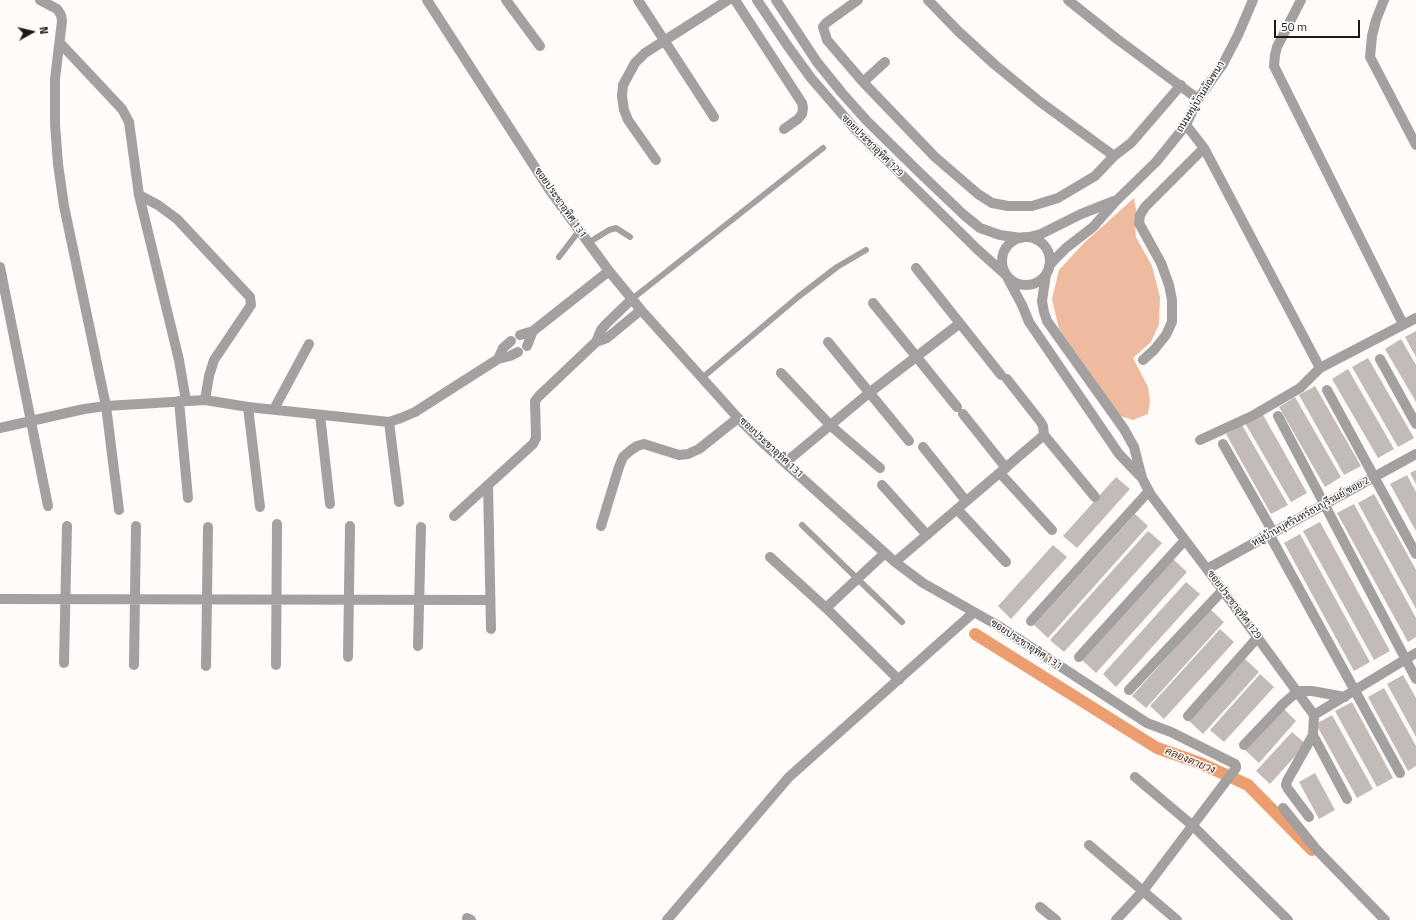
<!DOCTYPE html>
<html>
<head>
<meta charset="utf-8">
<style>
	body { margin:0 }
	#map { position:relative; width:1416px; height:920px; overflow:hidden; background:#fefbf9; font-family:"Titillium Web",sans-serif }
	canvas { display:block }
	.north { position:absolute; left:12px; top:12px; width:40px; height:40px; -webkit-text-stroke:3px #fff; paint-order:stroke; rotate:82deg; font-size:11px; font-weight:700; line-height:16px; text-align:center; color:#1c1917 }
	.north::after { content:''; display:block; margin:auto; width:14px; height:18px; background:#1c1917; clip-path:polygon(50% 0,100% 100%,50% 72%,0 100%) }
	.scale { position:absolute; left:1274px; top:20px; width:86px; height:18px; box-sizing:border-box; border:2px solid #1c1917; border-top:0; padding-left:5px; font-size:12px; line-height:14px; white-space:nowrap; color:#1c1917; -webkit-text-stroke:3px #fff; paint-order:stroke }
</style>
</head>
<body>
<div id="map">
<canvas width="1416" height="920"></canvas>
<div class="north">N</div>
<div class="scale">50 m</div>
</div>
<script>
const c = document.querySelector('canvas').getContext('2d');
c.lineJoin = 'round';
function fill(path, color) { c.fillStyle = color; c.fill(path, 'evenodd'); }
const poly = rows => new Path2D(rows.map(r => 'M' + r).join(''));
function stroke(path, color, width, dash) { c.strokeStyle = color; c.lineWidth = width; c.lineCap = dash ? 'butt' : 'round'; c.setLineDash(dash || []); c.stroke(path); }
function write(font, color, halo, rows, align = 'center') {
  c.font = font + ' "Titillium Web",Sarabun,sans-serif'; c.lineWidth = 3; c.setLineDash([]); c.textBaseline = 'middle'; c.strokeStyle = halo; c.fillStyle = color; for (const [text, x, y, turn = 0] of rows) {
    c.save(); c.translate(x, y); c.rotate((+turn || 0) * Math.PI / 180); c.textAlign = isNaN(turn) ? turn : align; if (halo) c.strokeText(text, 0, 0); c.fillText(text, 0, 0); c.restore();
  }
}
fill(poly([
	[1134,198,1136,210,1135,226,1136,237,1152,266,1160,297,1159,324,1151,342,1133,358,1148,387,1150,401,1148,414,1133,420,1120,416,1059,329,1052,299,1059,270,1083,244]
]), '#efbb9e');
stroke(poly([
	[975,634,1157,748,1200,763,1248,785,1312,850]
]), '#ed9e71', 12);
fill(poly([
	[1416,331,1416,357,1405,337],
	[1401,339,1416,365,1416,402,1385,349],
	[1368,358,1414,438,1398,447,1352,367],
	[1348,369,1394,449,1378,458,1332,379],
	[1315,386,1361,466,1344,475,1299,395],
	[1295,397,1341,477,1325,487,1279,407],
	[1262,413,1307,493,1291,502,1245,423],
	[1242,425,1288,505,1271,514,1226,434],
	[1416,470,1416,484,1410,473],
	[1407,475,1416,492,1416,531,1390,484],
	[1116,477,1130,489,1077,548,1063,536],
	[1374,494,1416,570,1416,609,1358,503],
	[1354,504,1416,618,1416,637,1408,642,1337,513],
	[1135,514,1148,526,1048,638,1034,625],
	[1320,522,1390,651,1374,660,1303,531],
	[1148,531,1162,543,1064,652,1050,640],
	[1300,534,1370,662,1354,671,1284,543],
	[1053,545,1067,557,1011,619,998,606],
	[1173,559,1187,572,1096,673,1082,660],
	[1186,582,1200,594,1116,687,1103,674],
	[1210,609,1224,622,1146,708,1132,696],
	[1220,629,1234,642,1164,719,1150,706],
	[1245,659,1259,672,1203,734,1189,721],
	[1260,674,1274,687,1224,742,1210,730],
	[1403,675,1416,698,1416,737,1387,684],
	[1384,688,1416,746,1416,766,1408,771,1368,697],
	[1352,702,1393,778,1377,787,1335,711],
	[1283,708,1296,721,1259,763,1245,750],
	[1332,715,1373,789,1357,798,1316,724],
	[1292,732,1306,744,1270,784,1256,771],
	[1315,773,1335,810,1319,819,1299,782]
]), '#c3bbb7');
stroke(poly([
	[588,243,609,230,616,228,630,237],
	[559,257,579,231],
	[632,299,823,148],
	[702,378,798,297,837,267,866,250],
	[802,525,902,622]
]), '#a4a09f', 6);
stroke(poly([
	[40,0,57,9,61,15,62,21,55,79,55,124,58,164,64,206,106,406,119,510],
	[427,0,549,189,609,271,641,310,738,418,762,442,895,562,923,583,997,625,1147,723,1171,732,1235,764,1236,766,1236,768,1143,891,1116,920],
	[506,0,540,46],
	[638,0,714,117],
	[735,0,802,103,803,108,802,114,798,119,784,129],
	[757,0,787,45,811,78,855,129,977,249,1006,275,1022,305,1029,322,1119,454,1140,476],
	[776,0,817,62,842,93,867,121,920,173,964,215,980,228,1000,235,1021,238],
	[858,0,826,23,823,27,827,40,863,82,935,157,978,194,992,203,1008,206,1032,206,1058,198,1095,176,1114,156,1131,143,1181,85],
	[928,0,958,31,994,64,1039,101,1114,156],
	[1068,0,1117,39,1198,99],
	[1301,0,1277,47,1275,55,1274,66,1403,324],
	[1384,0,1376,20,1372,36,1370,57,1416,145],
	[60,43,122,109,129,122,139,195,179,360,186,401],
	[863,82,885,62],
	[1186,125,1204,148,1320,368,1416,318],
	[656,160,628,120,624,110,622,96,623,85,635,63,645,53,728,0],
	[139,195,158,205,177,219,250,297,251,305,214,360,209,376,205,400],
	[1029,237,1041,234,1081,214,1114,201],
	'1002 261a24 24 0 1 1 48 0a24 24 0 1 1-48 0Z',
	[1049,266,1056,258,1066,248,1093,227,1116,201,1156,162,1186,125,1198,99,1223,64,1238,35,1253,0],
	[0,267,48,506],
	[916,268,1001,375],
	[1046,274,1042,301,1044,312,1047,321,1124,429,1134,447,1142,478,1151,495,1219,585,1314,715,1313,735,1287,781,1286,785,1288,789,1309,817],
	[873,303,957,407],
	[520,335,533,331,609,271],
	[596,342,607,338,641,310],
	[828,342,909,441],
	[527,346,533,331],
	[498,359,503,348,511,341],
	[1380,359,1416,424],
	[1143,360,1154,350,1166,335,1172,322,1172,300,1169,285,1161,263,1139,223,1140,215,1145,207,1204,148],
	[781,373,831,426,880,468],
	[1007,379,1040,421,1043,426,1044,435,1095,497],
	[1327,390,1416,554],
	[179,401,188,498],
	[248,407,260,507],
	[274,409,309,344],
	[963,414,1006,468],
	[320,415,330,504],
	[1278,416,1416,679],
	[389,422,399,502],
	[0,428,84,409,106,406,205,400,248,407,389,422,401,418,415,412,498,359,510,356,518,352],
	[1200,440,1252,416,1300,388,1320,368],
	[1223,444,1273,532],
	[923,447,966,501],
	[786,462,869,393,959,324],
	[1000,473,1052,530],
	[488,485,491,629],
	[882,485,927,535],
	[957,509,1006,562],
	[454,516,533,444,536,438,535,401,539,396,596,342,601,330,606,324,632,299],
	[601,526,619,467,623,457,631,450,637,446,644,444,679,455,688,454,699,449,738,418],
	[1269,534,1400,773],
	[770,557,826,608,899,680],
	[895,562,1044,435],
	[1207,569,1416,454],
	[0,599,490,600],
	[826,608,885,553],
	[1031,621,1149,491],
	[418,646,421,527],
	[348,657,350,526],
	[1079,657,1185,540],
	[64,663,67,526],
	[134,665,136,526],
	[276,665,277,524],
	[206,666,208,527],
	[1129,690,1223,590],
	[1314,715,1416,653],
	[1188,716,1258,637],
	[1313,735,1347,799],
	[1244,745,1283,704,1298,691,1312,691,1345,697],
	[1135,777,1192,825,1288,920],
	[1283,808,1316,849,1385,920],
	[1089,845,1177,920],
	[1040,907,1056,920],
	[467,918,471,920],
	[667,920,789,777,973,613]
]), '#a4a09f', 10);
write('10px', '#1c1917', '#fff', [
	["ถนนหมู่บ้านมัณฑนา",1201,97,-58],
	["ซอยประชาอุทิศ 129",872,146,45],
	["ซอยประชาอุทิศ 131",560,203,55],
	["ซอยประชาอุทิศ 131",771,448,43],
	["หมู่บ้านบุศรินทร์ธนบุรีรมย์ ซอย 2",1311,512,-29],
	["ซอยประชาอุทิศ 129",1234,605,53],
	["ซอยประชาอุทิศ 131",1026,645,33]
]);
write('italic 11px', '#592704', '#fff', [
	["คลองตายวง",1190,761,22]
]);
</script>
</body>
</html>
